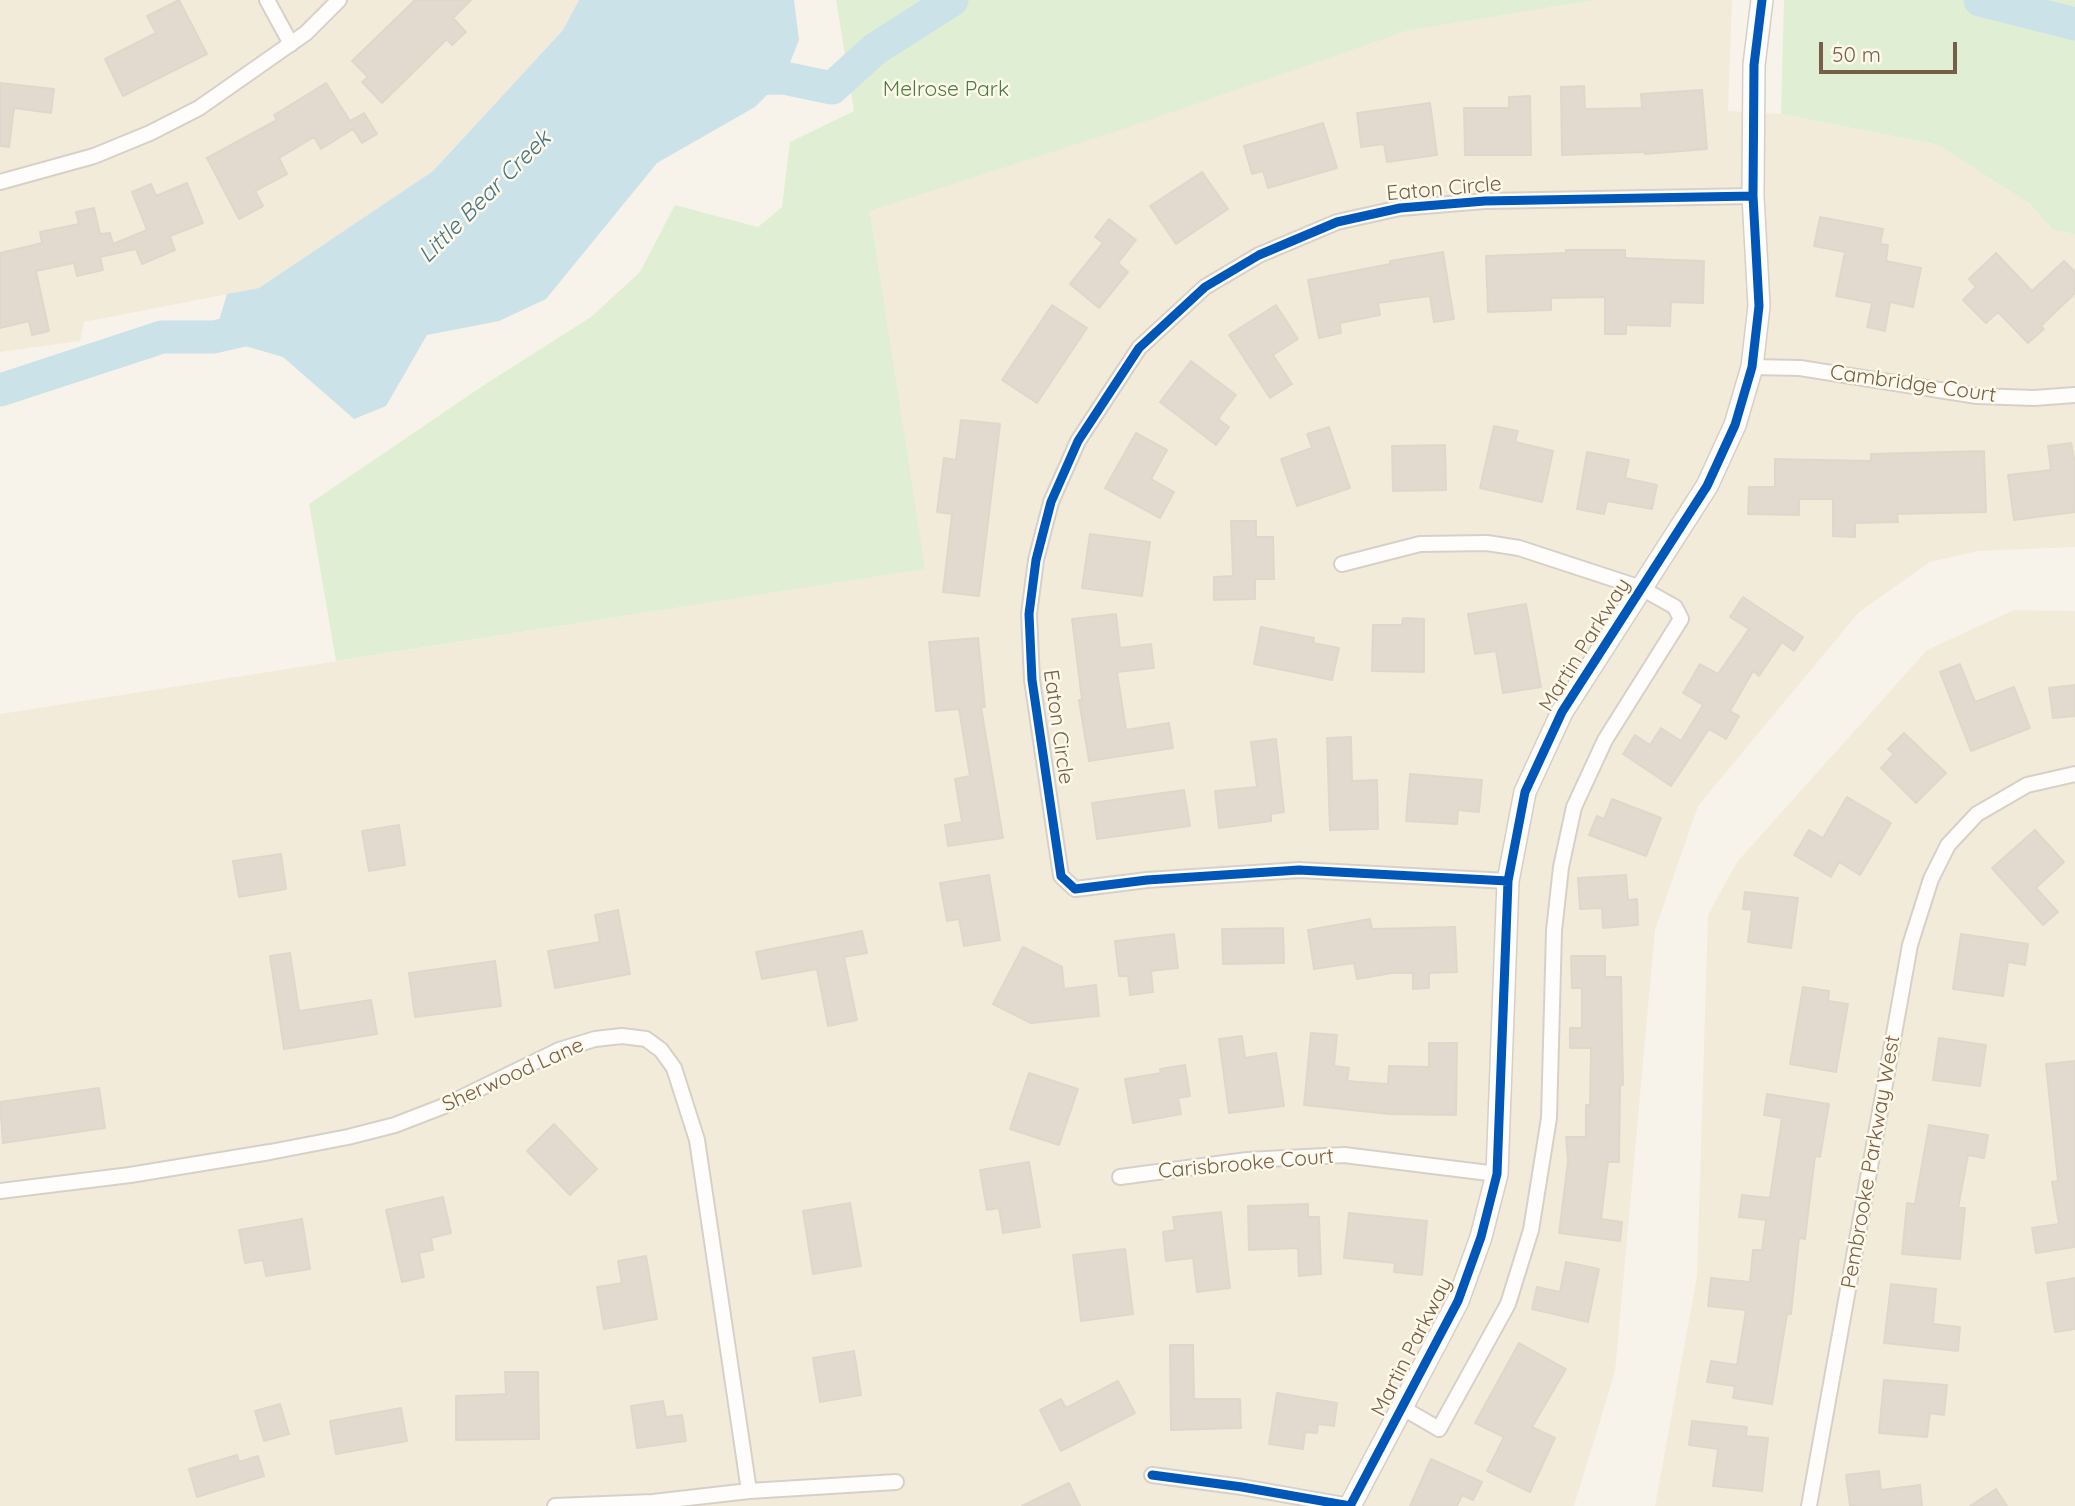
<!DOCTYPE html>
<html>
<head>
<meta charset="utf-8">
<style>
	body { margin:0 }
	#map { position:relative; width:2075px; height:1506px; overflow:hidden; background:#f7f3ea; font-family:Quicksand,sans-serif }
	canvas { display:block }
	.scale { position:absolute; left:1819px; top:42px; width:138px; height:32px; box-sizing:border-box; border:4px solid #775e48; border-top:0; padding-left:9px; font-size:21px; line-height:24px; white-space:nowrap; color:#775e48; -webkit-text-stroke:5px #fff9eb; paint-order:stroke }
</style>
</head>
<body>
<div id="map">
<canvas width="2075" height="1506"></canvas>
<div class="scale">50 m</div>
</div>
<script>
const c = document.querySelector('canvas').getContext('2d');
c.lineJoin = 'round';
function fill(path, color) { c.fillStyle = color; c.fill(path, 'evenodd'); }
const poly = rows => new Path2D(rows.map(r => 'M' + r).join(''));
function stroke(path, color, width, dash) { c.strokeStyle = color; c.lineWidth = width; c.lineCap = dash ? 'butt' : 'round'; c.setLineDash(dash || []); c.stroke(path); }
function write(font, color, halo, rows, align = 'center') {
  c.font = font + ' Quicksand,sans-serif'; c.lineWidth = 5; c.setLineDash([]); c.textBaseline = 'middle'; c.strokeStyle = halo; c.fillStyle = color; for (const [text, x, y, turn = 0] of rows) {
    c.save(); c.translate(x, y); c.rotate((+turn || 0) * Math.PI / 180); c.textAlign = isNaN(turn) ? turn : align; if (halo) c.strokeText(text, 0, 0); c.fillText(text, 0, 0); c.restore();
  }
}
fill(poly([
	[0,0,579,0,563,30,433,171,259,288,84,322,80,341,0,352],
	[1596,0,1732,0,1728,111,1781,114,1938,145,2030,204,2053,230,2075,234,2075,547,1977,551,1930,562,1859,612,1698,806,1655,930,1615,1372,1574,1506,0,1506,0,714,924,569,870,211,1407,31],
	[2014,610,2075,611,2075,1506,1655,1506,1697,1276,1708,915,1737,862,1927,650]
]), '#f3ebda');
fill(poly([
	[836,0,1596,0,1407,31,1123,129,870,211,925,569,336,661,309,504,484,385,591,317,640,272,675,205,758,227,782,207,790,142,854,111],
	[1784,0,2075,0,2075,234,2053,230,2030,204,1938,145,1781,114]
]), '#e0efd4');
fill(poly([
	[579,0,794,0,799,40,784,78,755,107,657,163,546,299,499,321,427,335,386,406,354,419,283,357,214,337,227,294,259,288,433,171,563,30]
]), '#cbe2e9');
stroke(poly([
	[1980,0,2075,24],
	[738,79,784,78,832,88,875,49,952,0],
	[0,390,162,337,214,337,257,327]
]), '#cbe2e9', 33);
const building = poly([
	[179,0,207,54,123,96,105,59,156,33,147,16,179,0],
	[415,0,471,0,453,18,466,32,452,45,447,39,382,103,362,82,368,77,352,61,415,0],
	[0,83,54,89,51,113,14,108,9,147,0,146,0,83],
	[326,83,350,121,364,113,377,134,362,143,353,129,321,149,314,137,279,158,287,174,255,191,263,206,239,219,207,158,277,120,274,115,326,83],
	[1584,86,1585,109,1642,108,1641,94,1702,90,1707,149,1645,154,1645,152,1562,155,1561,87,1584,86],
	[1530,96,1531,155,1465,155,1464,108,1509,108,1509,97,1530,96],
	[1430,103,1437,155,1387,162,1384,144,1361,147,1357,113,1430,103],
	[1323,123,1337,168,1268,188,1263,171,1252,174,1244,146,1323,123],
	[1202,172,1228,209,1176,244,1150,206,1202,172],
	[187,183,203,223,170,236,175,250,142,264,136,249,100,257,103,270,77,276,74,263,36,271,49,331,32,335,29,321,0,328,0,253,42,243,40,232,79,224,76,212,94,208,100,234,110,233,113,244,147,230,132,192,151,184,156,196,187,183],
	[1820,217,1883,229,1880,244,1888,245,1886,261,1921,268,1913,307,1890,302,1885,331,1867,327,1872,303,1836,296,1845,252,1814,246,1820,217],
	[1109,219,1136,240,1118,263,1128,272,1099,308,1070,284,1103,243,1095,237,1109,219],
	[1566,250,1625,250,1625,258,1704,261,1703,303,1671,302,1670,326,1626,325,1626,334,1605,334,1605,297,1551,298,1551,310,1488,312,1486,256,1566,253,1566,250],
	[1443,252,1454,319,1434,322,1430,296,1378,303,1380,315,1340,323,1341,333,1319,338,1308,280,1390,264,1390,261,1443,252],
	[1996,253,2032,291,2064,261,2075,272,2075,293,2041,326,2044,329,2028,343,1998,312,1986,323,1963,300,1976,287,1969,279,1996,253],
	[1052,305,1087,328,1037,403,1002,380,1052,305],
	[1276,305,1298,339,1273,355,1292,384,1270,398,1229,335,1276,305],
	[1191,361,1236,395,1218,419,1229,427,1216,445,1160,402,1191,361],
	[961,420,1000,424,979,596,943,592,952,514,937,512,944,458,956,460,961,420],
	[1494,426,1518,431,1515,442,1553,451,1542,502,1480,488,1494,426],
	[1329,427,1350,488,1297,506,1281,459,1312,448,1307,434,1329,427],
	[1136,433,1167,450,1151,479,1174,492,1160,518,1105,488,1136,433],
	[2071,443,2075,463,2075,512,2014,520,2008,475,2051,470,2048,446,2071,443],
	[1445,445,1446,490,1393,491,1392,446,1445,445],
	[1984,451,1986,512,1897,514,1898,522,1855,523,1855,537,1833,536,1833,499,1799,499,1799,515,1748,514,1749,487,1775,487,1775,459,1871,461,1871,454,1984,451],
	[1587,452,1629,460,1625,478,1657,485,1652,509,1607,501,1604,514,1577,509,1587,452],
	[1231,521,1256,521,1256,537,1273,537,1274,579,1255,579,1255,599,1214,600,1214,577,1233,576,1231,521],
	[1090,534,1150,542,1142,596,1082,588,1090,534],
	[1743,597,1803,637,1794,651,1782,642,1759,676,1753,671,1730,711,1739,716,1726,739,1709,729,1671,786,1623,754,1635,735,1650,745,1661,728,1681,741,1703,705,1683,693,1700,664,1718,674,1749,629,1730,617,1743,597],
	[1526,604,1541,687,1503,693,1496,651,1475,654,1468,614,1526,604],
	[1116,614,1120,648,1151,644,1154,668,1117,672,1126,730,1169,723,1173,748,1089,761,1079,700,1082,700,1072,619,1116,614],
	[1403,618,1424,619,1424,672,1372,671,1373,625,1402,625,1403,618],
	[1261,627,1314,638,1313,643,1339,648,1332,680,1254,664,1261,627],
	[978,638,985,707,981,707,1003,838,948,846,945,825,962,822,955,779,970,776,959,709,936,711,929,642,978,638],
	[1960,664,1975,702,2014,687,2030,728,1971,751,1940,672,1960,664],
	[2075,685,2075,716,2053,718,2049,688,2075,685],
	[1904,733,1946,773,1916,803,1881,768,1894,754,1888,749,1904,733],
	[1351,737,1352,781,1377,780,1378,829,1330,830,1327,738,1351,737],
	[1276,739,1284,812,1271,814,1271,821,1219,828,1215,791,1257,787,1251,742,1276,739],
	[1410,774,1482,780,1479,812,1458,810,1457,824,1406,821,1410,774],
	[1184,790,1190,826,1097,839,1092,803,1184,790],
	[1847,797,1891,823,1860,875,1839,862,1831,877,1794,855,1809,830,1823,838,1847,797],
	[1612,799,1661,818,1646,856,1589,835,1597,816,1604,819,1612,799],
	[399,825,405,865,369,871,362,831,399,825],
	[2035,830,2064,862,2036,888,2058,912,2043,925,1992,868,2035,830],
	[281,854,286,889,239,897,233,861,281,854],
	[989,875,1000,940,964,946,959,919,947,921,940,883,989,875],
	[1626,875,1628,900,1637,899,1638,925,1603,928,1602,908,1580,909,1578,878,1626,875],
	[1745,892,1798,898,1791,948,1748,942,1752,910,1743,909,1745,892],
	[618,910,630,974,555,988,548,951,600,942,595,915,618,910],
	[1370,919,1372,929,1455,927,1457,972,1429,973,1429,988,1413,989,1413,973,1392,973,1357,979,1354,963,1314,969,1308,930,1370,919],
	[1283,928,1284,963,1223,964,1222,929,1283,928],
	[862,931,867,953,844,957,857,1020,828,1026,817,969,762,979,756,952,862,931],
	[1174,934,1178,968,1151,971,1153,992,1130,995,1128,976,1119,976,1115,941,1174,934],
	[1961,934,2028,944,2025,965,2008,962,2003,996,1953,989,1961,934],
	[1023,947,1062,967,1064,989,1096,985,1099,1016,1031,1023,993,1004,1023,947],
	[290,953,299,1011,371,1000,377,1034,284,1049,270,956,290,953],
	[1571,956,1605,956,1605,977,1621,977,1623,1085,1620,1085,1619,1162,1608,1162,1601,1219,1622,1222,1620,1241,1559,1233,1568,1161,1566,1137,1586,1137,1586,1105,1590,1105,1591,1048,1570,1048,1570,1028,1582,1028,1582,988,1572,988,1571,956],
	[495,961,501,1006,415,1017,409,973,495,961],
	[1803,987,1829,991,1828,1001,1848,1004,1836,1072,1790,1064,1803,987],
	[1311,1033,1337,1035,1334,1066,1349,1068,1347,1081,1388,1084,1389,1066,1429,1067,1429,1043,1457,1043,1456,1115,1389,1114,1304,1105,1311,1033],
	[1242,1036,1245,1058,1276,1053,1284,1106,1229,1113,1219,1039,1242,1036],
	[1939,1038,1986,1045,1980,1086,1933,1080,1939,1038],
	[2075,1061,2075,1247,2036,1253,2032,1228,2059,1224,2052,1182,2058,1181,2046,1064,2075,1061],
	[1185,1065,1190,1096,1178,1098,1181,1114,1133,1123,1125,1079,1161,1073,1160,1069,1185,1065],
	[1029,1073,1078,1089,1059,1145,1010,1129,1029,1073],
	[99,1088,105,1128,3,1143,0,1102,99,1088],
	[1767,1094,1829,1104,1820,1157,1815,1156,1805,1239,1799,1238,1791,1314,1787,1314,1772,1404,1733,1398,1735,1386,1707,1382,1711,1361,1737,1365,1746,1310,1708,1306,1711,1278,1750,1282,1753,1250,1762,1250,1766,1220,1739,1217,1742,1195,1770,1198,1782,1118,1764,1115,1767,1094],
	[554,1124,597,1169,570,1195,527,1151,554,1124],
	[1929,1125,1988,1135,1984,1158,1968,1155,1958,1208,1965,1208,1960,1259,1902,1254,1907,1203,1915,1204,1929,1125],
	[1029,1162,1040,1227,1003,1233,999,1208,987,1210,980,1170,1029,1162],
	[443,1197,451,1233,431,1238,433,1250,419,1253,424,1277,402,1282,386,1210,443,1197],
	[850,1203,861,1266,813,1274,803,1211,850,1203],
	[1308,1204,1308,1217,1319,1217,1321,1274,1299,1276,1298,1248,1249,1250,1248,1206,1308,1204],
	[1221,1212,1230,1288,1197,1292,1193,1258,1166,1261,1163,1232,1175,1230,1173,1217,1221,1212],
	[1349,1213,1427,1221,1422,1275,1394,1272,1395,1263,1344,1258,1349,1213],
	[302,1219,310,1269,266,1276,263,1260,245,1263,239,1230,302,1219],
	[1125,1249,1133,1314,1081,1321,1073,1255,1125,1249],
	[646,1256,657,1319,604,1329,597,1287,622,1283,618,1261,646,1256],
	[1566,1262,1599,1269,1588,1322,1532,1309,1537,1287,1560,1292,1566,1262],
	[2075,1278,2075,1329,2055,1332,2047,1283,2075,1278],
	[1891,1284,1936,1289,1933,1324,1960,1327,1958,1351,1884,1343,1891,1284],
	[1519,1343,1566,1369,1532,1427,1555,1438,1530,1492,1487,1471,1504,1437,1475,1423,1519,1343],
	[1170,1345,1193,1345,1194,1399,1240,1399,1241,1428,1171,1430,1170,1345],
	[854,1351,861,1395,820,1402,813,1358,854,1351],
	[505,1372,538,1372,539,1439,456,1440,456,1396,506,1394,505,1372],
	[1884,1380,1947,1385,1944,1415,1930,1413,1927,1437,1879,1433,1884,1380],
	[1118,1381,1135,1413,1061,1451,1040,1410,1061,1399,1066,1408,1118,1381],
	[1277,1393,1337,1403,1334,1426,1318,1424,1317,1433,1305,1432,1303,1449,1269,1444,1277,1393],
	[663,1401,666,1417,682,1415,686,1441,637,1448,631,1406,663,1401],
	[280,1404,289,1434,264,1441,255,1411,280,1404],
	[401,1408,407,1441,336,1454,330,1421,401,1408],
	[1692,1421,1747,1427,1746,1436,1768,1438,1762,1491,1713,1486,1718,1449,1689,1445,1692,1421],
	[237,1455,239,1462,258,1456,264,1476,197,1497,189,1469,237,1455],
	[1431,1459,1482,1482,1473,1500,1462,1495,1457,1506,1410,1506,1431,1459],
	[1879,1471,1881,1490,1920,1485,1922,1506,1850,1506,1846,1475,1879,1471],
	[1069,1483,1080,1506,1022,1506,1069,1483],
	[1996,1489,2007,1506,1970,1506,1996,1489]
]);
fill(building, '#e2d9cf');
stroke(building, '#e0d7cc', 2);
const street = poly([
	[267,0,291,44],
	[0,182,94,156,150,133,199,108,306,33,339,0],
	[1752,367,1800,368,1977,396,2034,398,2075,395],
	[1342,564,1420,544,1487,543,1519,548,1641,588,1675,607,1681,619,1605,740,1574,807,1561,867,1554,931,1549,1118,1531,1230,1508,1304,1439,1429,1401,1407],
	[1508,881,1299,870,1147,880,1075,889,1061,876,1032,680,1029,614,1036,560,1051,502,1078,441,1139,348,1205,287,1259,255,1337,222,1400,208,1485,201,1753,196],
	[1120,1177,1247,1160,1344,1155,1497,1174],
	[0,1191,130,1175,270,1152,348,1137,395,1125,444,1106,559,1050,595,1039,622,1036,646,1039,661,1050,674,1068,697,1140,749,1491],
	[1152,1475,1242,1487,1350,1506],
	[555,1506,653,1502,749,1491,896,1482],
	[1809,1506,1910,945,1931,879,1948,845,1977,814,2027,785,2075,774]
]);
const secondary = poly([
	[1350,1506,1458,1301,1481,1237,1497,1174,1508,881,1525,792,1562,712,1707,486,1735,425,1752,367,1759,306,1753,196,1754,65,1762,0]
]);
stroke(street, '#d6d0c8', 18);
stroke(secondary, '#d5cfc5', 24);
stroke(street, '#fefdfc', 14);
stroke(secondary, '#fefdfc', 21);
stroke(poly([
	[1508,881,1299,870,1147,880,1075,889,1061,876,1032,680,1029,614,1036,560,1051,502,1078,441,1139,348,1205,287,1259,255,1337,222,1400,208,1485,201,1753,196],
	[1152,1475,1242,1487,1350,1506,1458,1301,1481,1237,1497,1174,1508,881,1525,792,1562,712,1707,486,1735,425,1752,367,1759,306,1753,196,1754,65,1762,0]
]), '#0057b8', 9);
write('21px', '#4b7d40', '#fff9eb', [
	["Melrose Park",946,90]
]);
write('21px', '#775e48', '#fff9eb', [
	["Eaton Circle",1444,189,-5],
	["Cambridge Court",1913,384,8],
	["Martin Parkway",1585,645,-58],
	["Eaton Circle",1058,727,82],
	["Sherwood Lane",513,1075,-24],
	["Pembrooke Parkway West",1871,1162,-80],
	["Carisbrooke Court",1246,1164,-5],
	["Martin Parkway",1412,1347,-63]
]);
write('italic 23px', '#41768b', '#fff9eb', [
	["Little Bear Creek",485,197,-45]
]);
</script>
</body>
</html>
